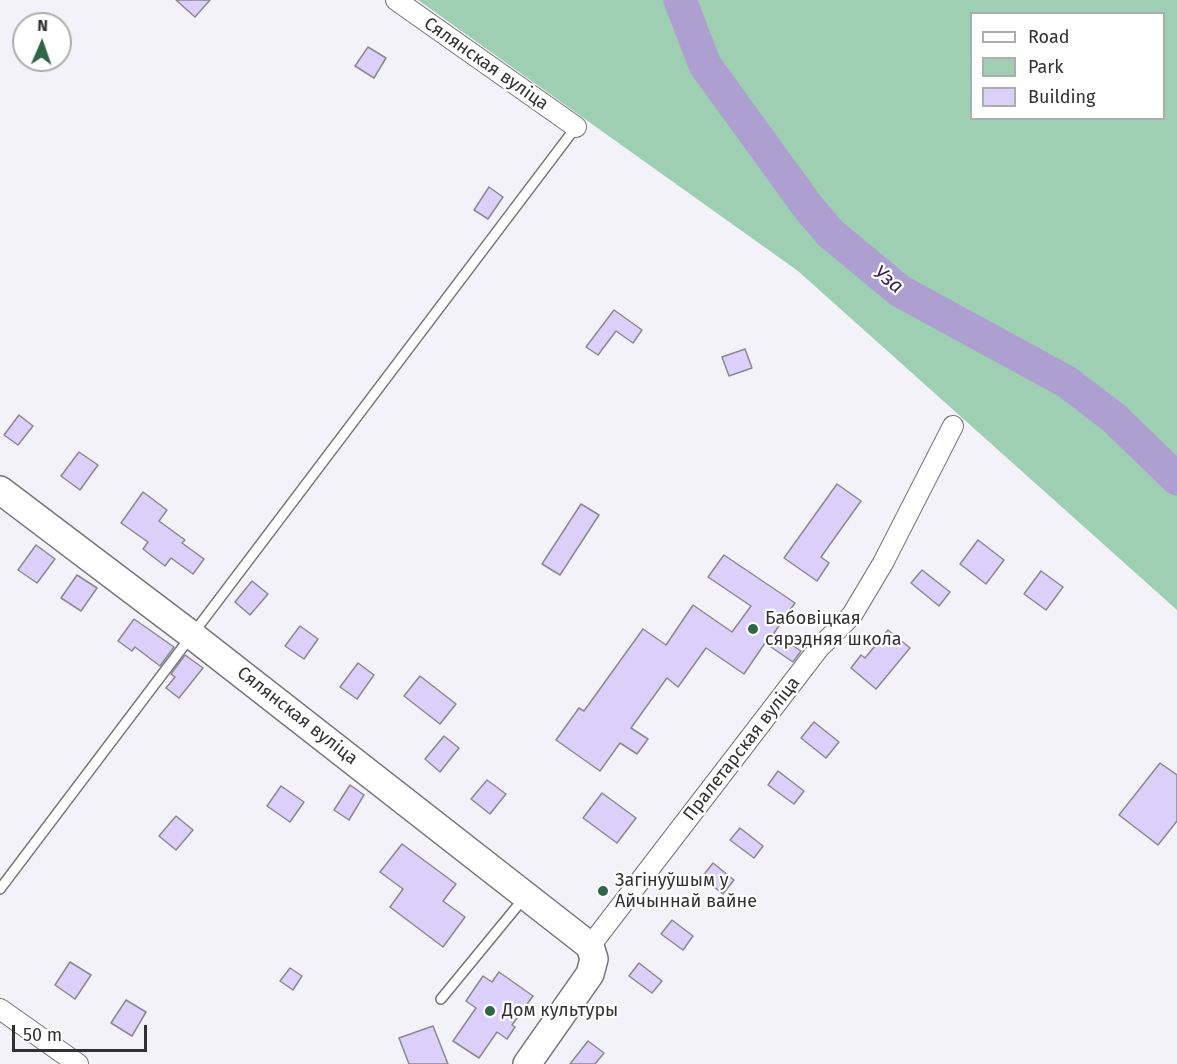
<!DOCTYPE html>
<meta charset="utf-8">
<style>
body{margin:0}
#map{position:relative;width:1177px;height:1064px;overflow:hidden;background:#f3f2f8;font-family:"Fira Sans",sans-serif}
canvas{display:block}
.legend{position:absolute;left:970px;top:12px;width:195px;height:108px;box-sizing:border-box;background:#fff;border:2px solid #adadad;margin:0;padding:8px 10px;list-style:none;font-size:18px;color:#313133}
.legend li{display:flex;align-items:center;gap:12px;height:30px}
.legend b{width:30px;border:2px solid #adadad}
.north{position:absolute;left:12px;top:12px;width:60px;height:60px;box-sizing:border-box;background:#fff;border:2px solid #adadad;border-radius:50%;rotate:2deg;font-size:16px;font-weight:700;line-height:24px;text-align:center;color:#313133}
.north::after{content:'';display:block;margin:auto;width:21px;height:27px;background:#30654a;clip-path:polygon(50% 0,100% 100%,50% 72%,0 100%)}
.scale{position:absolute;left:12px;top:1025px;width:135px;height:27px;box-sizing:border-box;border:3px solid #313133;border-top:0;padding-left:8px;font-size:18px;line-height:21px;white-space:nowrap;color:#313133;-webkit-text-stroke:4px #fff;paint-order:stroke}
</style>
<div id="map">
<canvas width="1177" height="1064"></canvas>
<ul class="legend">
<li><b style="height:8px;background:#fff"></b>Road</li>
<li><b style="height:16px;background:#9ecfb2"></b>Park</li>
<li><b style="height:16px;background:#dbd0f9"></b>Building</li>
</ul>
<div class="north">N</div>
<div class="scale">50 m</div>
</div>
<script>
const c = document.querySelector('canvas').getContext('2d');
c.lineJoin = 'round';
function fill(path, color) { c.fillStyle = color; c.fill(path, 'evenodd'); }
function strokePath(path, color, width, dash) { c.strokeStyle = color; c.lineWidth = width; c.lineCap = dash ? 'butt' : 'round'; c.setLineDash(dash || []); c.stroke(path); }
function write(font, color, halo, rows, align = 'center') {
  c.font = font + ' "Fira Sans",sans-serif'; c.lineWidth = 4.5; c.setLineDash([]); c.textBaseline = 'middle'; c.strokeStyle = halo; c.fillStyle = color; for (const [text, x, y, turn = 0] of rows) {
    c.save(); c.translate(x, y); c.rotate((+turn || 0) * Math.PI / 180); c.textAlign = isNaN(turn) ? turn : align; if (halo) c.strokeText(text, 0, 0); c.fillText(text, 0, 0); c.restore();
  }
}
const green = new Path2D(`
 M418 0H669L684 44 709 94 823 244 840 226 726 79 709 46 692 0H1177V610L798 271ZM972 14H1164V118H972Z`);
const river = new Path2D(`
 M680 0 705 65 808 207 830 233 900 291 1067 382 1114 418 1177 479`);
const building = new Path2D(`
 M176 0H210L195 17Z
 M368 47 386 58 374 78 355 66Z
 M489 187 503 197 488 219 474 210Z
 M614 310 642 330 633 343 616 331 598 355 586 347Z
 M745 349 752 368 729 376 722 357Z
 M19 415 33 426 18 445 4 435Z
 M79 452 98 465 80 490 61 476Z
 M837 484 861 501 821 557 829 563 817 581 784 558Z
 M143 492 167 510 159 521 185 540 182 543 204 559 193 574 171 558 165 566 143 549 148 542 121 523Z
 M581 504 599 515 560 575 542 564Z
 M978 540 1004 560 986 584 960 564Z
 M36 545 55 559 37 583 18 570Z
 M724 555 795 603 774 633 801 651 793 662 765 643 744 674 706 648 678 687 667 678 631 728 648 739 637 754 620 743 600 771 556 740 579 708 584 711 643 629 666 645 693 605 732 632 751 606 708 577Z
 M922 570 950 592 939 606 911 583Z
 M1041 571 1063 587 1046 610 1024 594Z
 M77 575 97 588 81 611 61 598Z
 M252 581 268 594 250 615 235 602Z
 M134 619 174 647 160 666 135 647 132 651 118 641Z
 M300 626 318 639 304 659 285 646Z
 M888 630 910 648 876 689 851 668 861 655 865 658Z
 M185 655 203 668 179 698 166 688 175 677 171 674Z
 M358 663 374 675 357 699 340 687Z
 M420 676 456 704 440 724 404 696Z
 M814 722 839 742 826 758 801 738Z
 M444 736 459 748 440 772 425 759Z
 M1160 763 1177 775V821L1158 845 1119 815Z
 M778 771 804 791 794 804 768 785Z
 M487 780 506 794 490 814 471 799Z
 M350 785 364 795 349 820 334 810Z
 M281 786 304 802 290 822 267 806Z
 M602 793 636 818 617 843 583 818Z
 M176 816 193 830 176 850 159 836Z
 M740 828 763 846 754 858 730 840Z
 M402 844 456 884 443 901 465 917 443 947 390 907 403 889 380 872Z
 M713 863 734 880 723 894 702 877Z
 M672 920 693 936 683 950 661 934Z
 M70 962 91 975 75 999 55 985Z
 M639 963 662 981 652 993 629 976Z
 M290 968 302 976 293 990 280 981Z
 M499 972 533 996 512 1025 515 1027 507 1039 497 1032 479 1058 453 1041 476 1008 466 1001 483 976 492 982Z
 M126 1000 146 1012 132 1036 111 1023Z
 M433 1026 448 1064H409L399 1038Z
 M588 1041 604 1053 595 1064H570Z`);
const lane = new Path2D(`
 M0 889 576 127
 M441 999 524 898`);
const street = new Path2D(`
 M396 0 576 127
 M590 946 819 648 852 615 883 563 953 426
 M0 1009 78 1064`);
const secondary = new Path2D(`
 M0 490 193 636 590 946 594 959 590 974 527 1064`);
const markers = [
 [753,629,6,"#30654a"],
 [603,891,6,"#30654a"],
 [490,1011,6,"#30654a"]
];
const streetNames = [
 ["Сялянская вуліца",486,64,35],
 ["Сялянская вуліца",297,716,38],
 ["Пралетарская вуліца",742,749,-52]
];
const poiNames = [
 ["Бабовіцкая",765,619],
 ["сярэдняя школа",765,640],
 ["Загінуўшым у",615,881],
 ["Айчыннай вайне",615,902],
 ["Дом культуры",502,1011]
];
const waterNames = [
 ["Уза",888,280,38]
];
fill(green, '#9ecfb2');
strokePath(river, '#ada0d0', 33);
fill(building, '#dbd0f9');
strokePath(building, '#8b898f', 1.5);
strokePath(lane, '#75747a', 12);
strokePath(street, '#75747a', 22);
strokePath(secondary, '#75747a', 30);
strokePath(lane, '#fff', 9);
strokePath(street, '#fff', 20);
strokePath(secondary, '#fff', 27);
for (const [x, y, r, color] of markers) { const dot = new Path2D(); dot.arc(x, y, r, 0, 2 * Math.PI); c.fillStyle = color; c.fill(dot); strokePath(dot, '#fff', 2); }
write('18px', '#313133', '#fff', streetNames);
write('18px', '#313133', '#fff', poiNames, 'left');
write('italic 20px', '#36205a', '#fff', waterNames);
</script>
